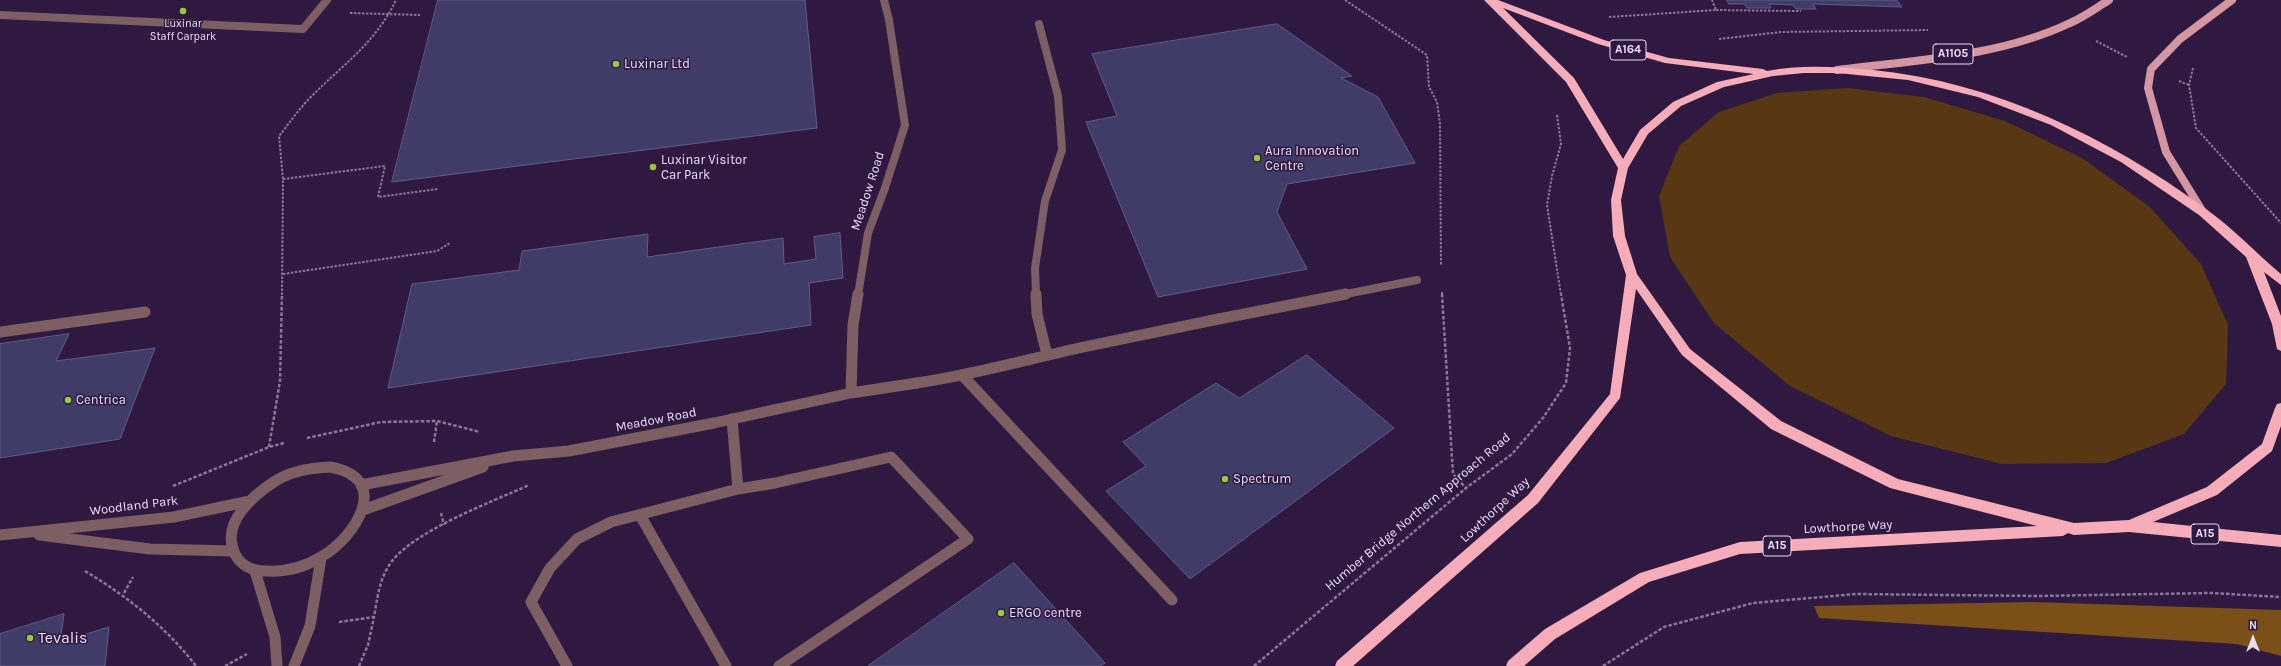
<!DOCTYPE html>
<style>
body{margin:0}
#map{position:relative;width:2281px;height:666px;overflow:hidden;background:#2f1940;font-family:Karla,sans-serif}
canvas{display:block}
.north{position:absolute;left:2233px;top:618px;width:40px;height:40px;-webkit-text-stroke:3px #2f1940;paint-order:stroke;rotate:0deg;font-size:11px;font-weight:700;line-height:16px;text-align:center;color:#e9ddf7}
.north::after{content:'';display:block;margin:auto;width:14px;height:18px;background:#e9ddf7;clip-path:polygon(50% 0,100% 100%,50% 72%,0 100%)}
</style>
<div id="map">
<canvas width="2281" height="666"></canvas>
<div class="north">N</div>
</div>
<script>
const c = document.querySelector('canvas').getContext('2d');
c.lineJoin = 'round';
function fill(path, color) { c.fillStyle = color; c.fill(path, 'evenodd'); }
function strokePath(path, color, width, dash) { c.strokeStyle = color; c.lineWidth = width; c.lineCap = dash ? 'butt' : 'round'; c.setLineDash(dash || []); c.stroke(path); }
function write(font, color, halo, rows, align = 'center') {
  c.font = font + ' Karla,sans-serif'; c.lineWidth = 3; c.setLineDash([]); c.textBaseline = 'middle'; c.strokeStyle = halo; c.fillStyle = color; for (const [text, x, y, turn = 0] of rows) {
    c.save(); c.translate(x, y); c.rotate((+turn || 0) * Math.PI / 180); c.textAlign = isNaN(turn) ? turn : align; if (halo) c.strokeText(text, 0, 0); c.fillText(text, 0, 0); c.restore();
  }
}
const green = new Path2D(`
 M1847 88 1924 97 2005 121 2082 158 2150 207 2201 264 2228 325 2226 384 2184 434 2106 463 2002 464 1891 436 1790 386 1714 323 1670 257 1659 196 1679 146 1719 112 1777 93Z`);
const forest = new Path2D(`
 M2032 602 2281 610V656L2237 644 1819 618 1814 606Z`);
const building = new Path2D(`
 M438 0H805L817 128 392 182Z
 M1727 0H1897L1902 7 1813 4 1816 9H1796L1793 5 1769 4 1771 8H1747L1745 4H1729Z
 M1277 24 1352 76 1341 78 1378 97 1415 163 1287 184 1277 212 1307 269 1158 297 1086 122 1117 116 1092 54Z
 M840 233 843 278 809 283 811 325 388 388 412 284 519 270 522 251 648 234 647 257 783 238 784 264 816 259 814 237Z
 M69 334 56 361 155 348 120 439 0 458V344Z
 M1307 355 1394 428 1190 579 1106 491 1146 466 1123 442 1216 383 1239 398Z
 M1014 563 1105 663 1100 666H868Z
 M64 614 60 642 109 627 105 666H0V634Z`);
const pathFar1 = new Path2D(`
 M1345 0 1427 55 1429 87 1437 102 1440 123 1441 266
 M1716 10 1801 11
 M350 13 420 15
 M1609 17 1716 10 1712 0
 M1719 39 1781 32 1928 30
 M2096 41 2127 57
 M2193 68 2189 85 2196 128 2281 223
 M2179 81 2189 85
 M1557 115 1561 144 1552 176 1547 205 1561 295
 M283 179 385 166 378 197 438 189
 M283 274 437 251 450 243
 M1442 292V295
 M282 295 283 179 279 136C288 125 296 113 306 102 339 67 374 46 396 0`);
const path = new Path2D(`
 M1442 294 1453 474 1466 488
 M307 438 381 422 437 421 480 432
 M434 442 437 421
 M269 447 280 381 282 294
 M173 486 269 447 284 443
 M441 513 444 525
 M85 571C128 597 165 626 196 666
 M124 593 133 577
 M339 622 374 617C377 600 379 582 388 567 407 533 492 502 529 485
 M225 666 247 654
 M359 666 368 645 374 617
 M1254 666 1466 488 1512 454 1543 418 1566 383 1570 348 1561 294
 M1603 666 1664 627 1753 603 1856 594 2038 596 2211 593 2281 597`);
const laneFar1 = new Path2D(`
 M884 0 889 20 905 125 885 188
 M0 15 303 29 327 0
 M1036 295 1035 268 1045 201 1062 150 1058 96 1039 24
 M1341 295 1417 280`);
const lane = new Path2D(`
 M1036 294 1037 314 1047 355
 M0 332 145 312
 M963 376 1172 600
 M917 383C972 375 1025 360 1079 348 1168 329 1257 311 1346 294
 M738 489 775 483 891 457 968 539 779 666
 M640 515 726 666
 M567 666 531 602 550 568 577 539 611 522 738 489 732 419`);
const streetFar1 = new Path2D(`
 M858 295 868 233 885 188`);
const street = new Path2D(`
 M851 393 853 325 858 294
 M330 467C393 478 356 537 321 557 305 567 285 572 266 571 253 571 241 566 235 554 220 523 253 495 277 480 294 470 312 468 330 467Z
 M361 485 513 456 569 451 714 423 851 393 917 383
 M363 510 483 467
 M0 535 174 517 250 501
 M39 535 150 549 232 551
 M255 571 275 637 277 666
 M294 666 310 626 321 558`);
const primary = new Path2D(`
 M1837 70C1914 60 1999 57 2070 23 2084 17 2096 8 2109 0
 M2203 212 2166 152 2148 88 2151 69 2180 39 2232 0`);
const highway = new Path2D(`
 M1484 0H1498L1604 40 1669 58 1763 69 1767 71C1802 64 1838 67 1873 70 1994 82 2108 137 2206 209 2233 228 2256 253 2281 274V285L2264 272 2281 316V351L2277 349 2272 324 2246 257 2199 215 2121 162 2051 125 1978 97 1908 80 1837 73H1804L1773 76 1724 87 1681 106 1648 134 1628 168 1621 200 1625 236 1637 274 1690 349 1781 421 1898 479 2074 523 2129 520 2207 487 2262 444 2275 408 2277 404 2281 403V426L2272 451 2217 495 2153 522 2281 535V547L2129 532 2074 535 2068 533 2063 536 1740 554 1649 582 1555 639 1524 666H1506L1508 661 1545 629 1640 573 1740 542 2037 526 1890 488 1771 429 1682 355 1636 289 1620 398 1538 503 1353 666H1335L1337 661 1528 495 1610 394 1626 275 1613 236 1611 200 1618 168 1566 82ZM1503 8 1598 44 1665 63 1754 74 1717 82 1673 102 1640 130 1623 159 1574 78Z`);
const markers = [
 [183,11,4,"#97cc39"],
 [616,64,4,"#97cc39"],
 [1257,158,4,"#97cc39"],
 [653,167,4,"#97cc39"],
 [68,400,4,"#97cc39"],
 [1225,479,4,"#97cc39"],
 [1001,613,4,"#97cc39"],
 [30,638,4,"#97cc39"]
];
const farPoinames = [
 ["Luxinar",183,24],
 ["Staff Carpark",183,37]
];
const shields = [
 [1628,50,36],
 [1953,54,40],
 [2205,534,28],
 [1777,546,28]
];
const shieldNames = [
 ["A164",1628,50],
 ["A1105",1953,54],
 ["A15",2205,534],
 ["A15",1777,546]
];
const poiNames = [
 ["Luxinar Ltd",624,64],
 ["Aura Innovation",1265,151],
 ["Centre",1265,166],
 ["Luxinar Visitor",661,160],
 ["Car Park",661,175],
 ["Centrica",76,400],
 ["Spectrum",1233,479],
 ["ERGO centre",1009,613]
];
const streetNames = [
 ["Meadow Road",868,191,-72],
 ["Meadow Road",656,420,-11],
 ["Woodland Park",134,506,-7],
 ["Lowthorpe Way",1495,510,-43],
 ["Humber Bridge Northern Approach Road",1418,512,-40],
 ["Lowthorpe Way",1848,527,-3]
];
const nearPoinames = [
 ["Tevalis",38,638]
];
fill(green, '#573813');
fill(forest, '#7b4f18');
fill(building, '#403b67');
strokePath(building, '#605c8b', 1);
strokePath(pathFar1, '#8a7899', 2, [2.5, 1.5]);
strokePath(path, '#8a7899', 2.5, [3.5, 2]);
strokePath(laneFar1, '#7c5e63', 8);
strokePath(lane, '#7c5e63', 11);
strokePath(streetFar1, '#7c5e63', 8);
strokePath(street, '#7c5e63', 11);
strokePath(primary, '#d496a1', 8);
fill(highway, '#f7acb9');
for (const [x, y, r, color] of markers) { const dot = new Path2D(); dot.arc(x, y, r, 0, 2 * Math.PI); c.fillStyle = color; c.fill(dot); strokePath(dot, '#2f1940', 1.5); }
write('11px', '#e9ddf7', '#2f1940', farPoinames);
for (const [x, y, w] of shields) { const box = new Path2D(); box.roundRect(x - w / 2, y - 10, w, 20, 3); c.fillStyle = '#2f1940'; c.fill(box); strokePath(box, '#e9ddf7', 1); }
write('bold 12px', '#e9ddf7', null, shieldNames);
write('13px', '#e9ddf7', '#2f1940', poiNames, 'left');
write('13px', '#e9ddf7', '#2f1940', streetNames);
write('16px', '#e9ddf7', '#2f1940', nearPoinames, 'left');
</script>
